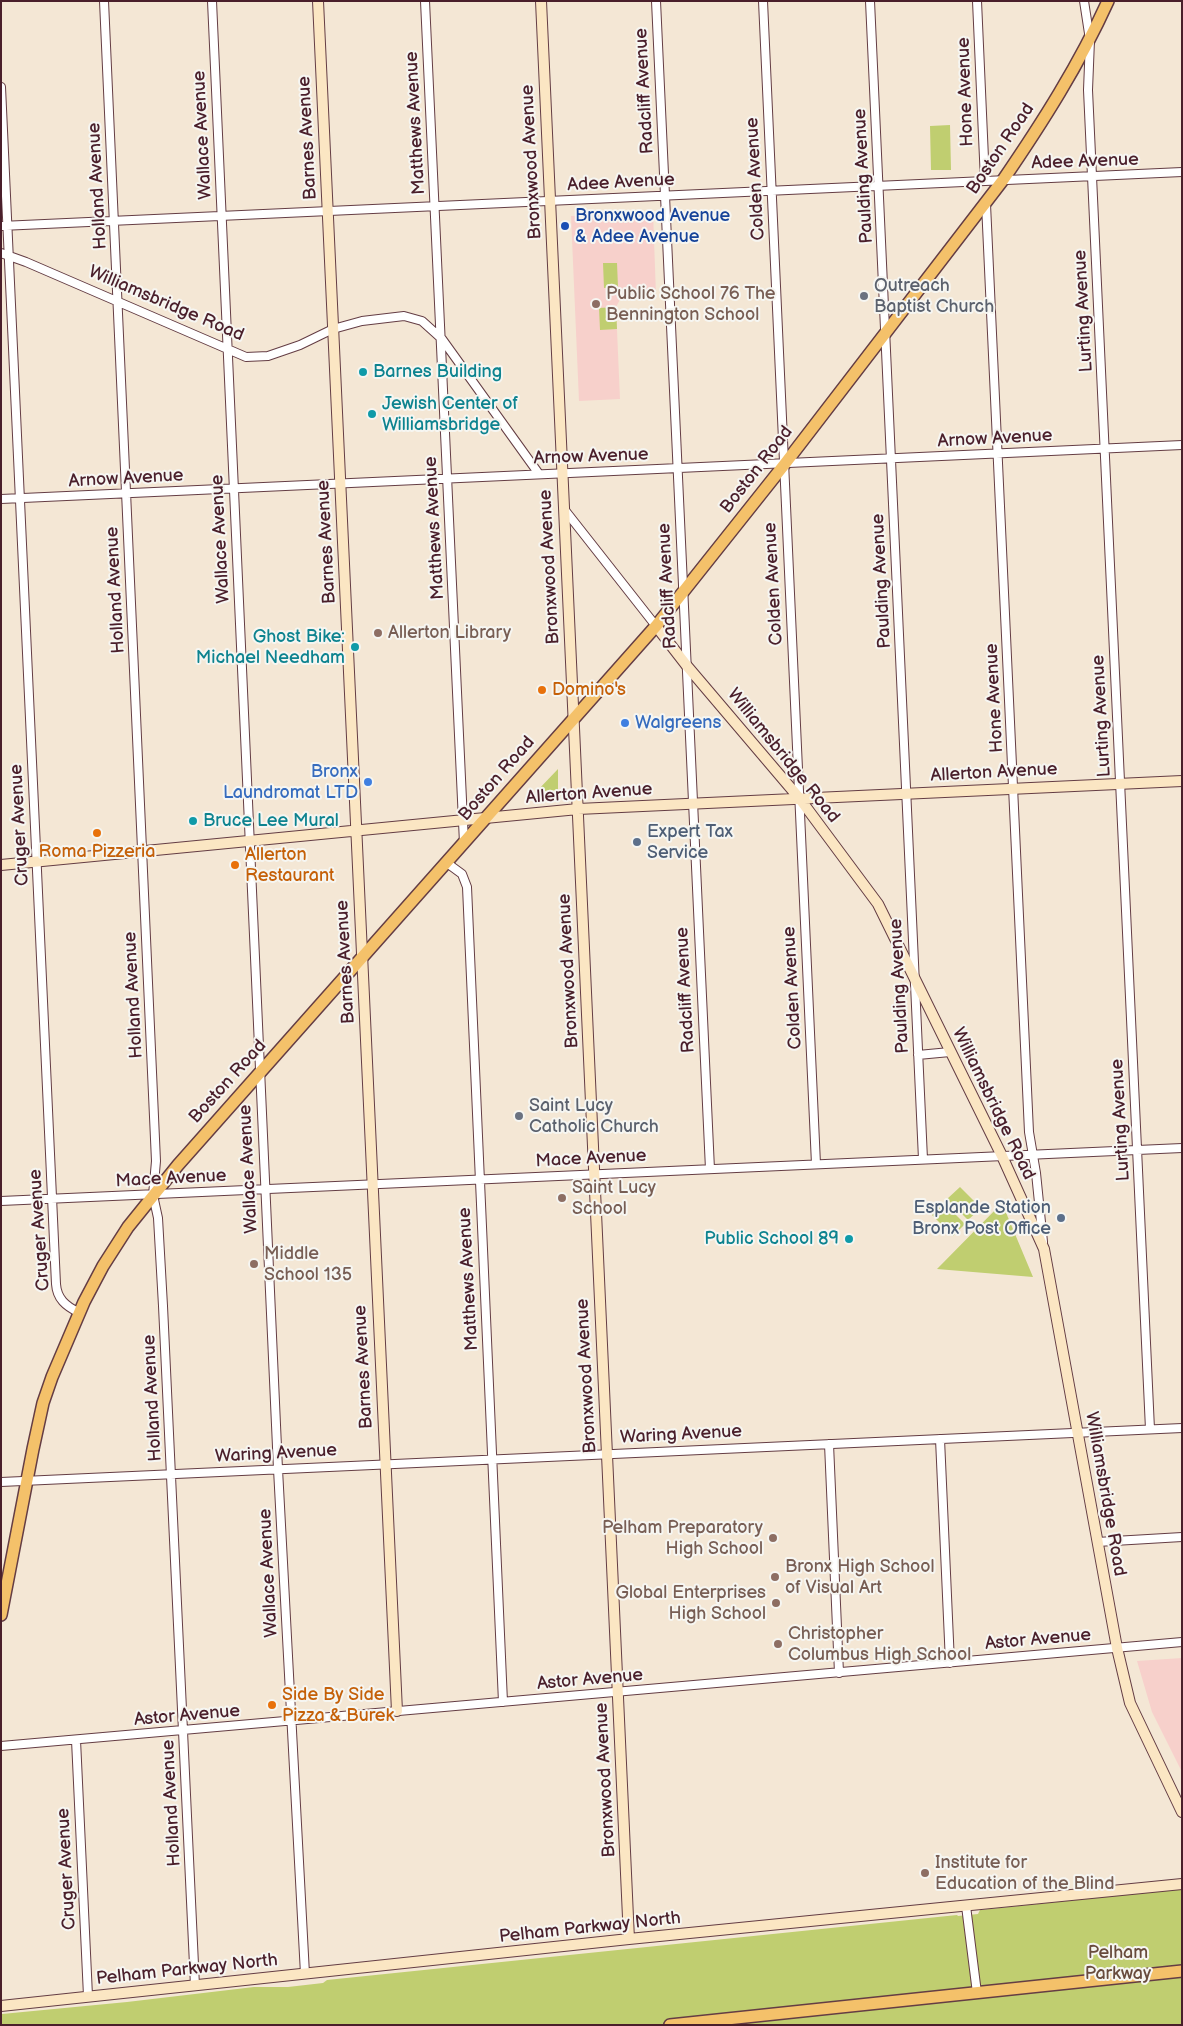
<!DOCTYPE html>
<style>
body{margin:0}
#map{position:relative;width:1183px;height:2026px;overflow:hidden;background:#f4e7d5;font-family:"Balsamiq Sans",sans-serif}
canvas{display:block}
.frame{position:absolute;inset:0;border:2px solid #4a1f2b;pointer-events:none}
</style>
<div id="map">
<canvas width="1183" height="2026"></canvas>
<div class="frame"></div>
</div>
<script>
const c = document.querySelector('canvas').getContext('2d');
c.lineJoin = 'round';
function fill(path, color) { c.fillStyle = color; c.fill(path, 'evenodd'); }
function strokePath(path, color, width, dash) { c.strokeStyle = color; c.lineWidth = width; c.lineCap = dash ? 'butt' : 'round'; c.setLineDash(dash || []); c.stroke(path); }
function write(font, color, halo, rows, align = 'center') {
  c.font = font + ' "Balsamiq Sans",sans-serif'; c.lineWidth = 4; c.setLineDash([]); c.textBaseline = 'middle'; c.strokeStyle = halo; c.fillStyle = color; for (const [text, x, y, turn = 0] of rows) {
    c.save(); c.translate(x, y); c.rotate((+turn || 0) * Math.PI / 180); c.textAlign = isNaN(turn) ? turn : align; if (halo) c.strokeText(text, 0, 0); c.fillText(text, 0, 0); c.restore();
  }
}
const built = new Path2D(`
 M653 212 656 295 622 296 616 307 620 399 579 401 571 216Z
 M1182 1658V1772L1152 1712 1137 1661Z`);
const green = new Path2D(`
 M950 125 951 170H931L930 126Z
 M603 263H617L618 287 604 288Z
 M616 307 617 329 600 330 599 308Z
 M558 769V790L536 792Z
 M960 1187 981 1208 968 1220 947 1199Z
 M944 1203 965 1224 953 1236 932 1215Z
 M1002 1203 1033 1277 937 1269Z
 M1182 1889V2025H1L2 2014 127 2002 254 1987H288L323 1983 327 1980 957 1915 958 1916 978 1914 980 1910Z`);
const street = new Path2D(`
 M104 1 156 1161 153 1195 158 1218 163 1306 195 1986
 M212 1 278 1469 305 1974
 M425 1 464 843
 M656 1 710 1169
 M763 1 816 1164
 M870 1 923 1159
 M977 1 985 181
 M1084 1 1090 40 1088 90 1150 1429
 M1 87 56 1284C57 1299 66 1306 78 1312
 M986 204 1029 1132 1036 1173 1043 1242
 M1 226 1182 172
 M1 253 26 262 246 357 268 356 300 345 333 329 362 321 404 316 422 321 442 339 539 474
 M1 499 1182 445
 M564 509 656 626
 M447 863 462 874 467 887 503 1702
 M918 1055 950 1052
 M1 1201 1182 1148
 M940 1439 950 1663
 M829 1444 839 1673
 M1 1482 1182 1428
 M1097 1542 1182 1537
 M76 1740 88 1996
 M1 1746 1182 1642
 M966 1906 977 1993`);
const secondary = new Path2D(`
 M318 1 397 1711
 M541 1 629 1939
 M656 626 687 666 800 799 878 904 1002 1156 1044 1249 1117 1648 1130 1703 1182 1812
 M1 865 578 809 1182 781
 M1 2006 629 1939 1182 1884`);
const primary = new Path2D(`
 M1 1615 33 1449 43 1403 52 1377 84 1302 103 1266 128 1227 178 1165 656 626 784 465 1003 180C1042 123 1079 65 1108 1
 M670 2025 1182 1971`);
const markers = [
 [565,226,5,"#1a4fb4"],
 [864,296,5,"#6b7280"],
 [596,304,5,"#8d6e63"],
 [363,372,5,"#0f9aa8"],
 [372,414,5,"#0f9aa8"],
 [378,633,5,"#8d6e63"],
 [355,647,5,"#0f9aa8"],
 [542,690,5,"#e8710a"],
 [625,723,5,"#3f7fe0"],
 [368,782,5,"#3f7fe0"],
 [193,821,5,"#0f9aa8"],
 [97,833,5,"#e8710a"],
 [637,842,5,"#5c6f8a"],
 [235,865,5,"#e8710a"],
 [519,1116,5,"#6b7280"],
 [562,1198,5,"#8d6e63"],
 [1061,1218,5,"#5c6f8a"],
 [849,1239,5,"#0f9aa8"],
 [254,1264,5,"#8d6e63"],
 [773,1538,5,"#8d6e63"],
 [775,1577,5,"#8d6e63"],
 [776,1603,5,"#8d6e63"],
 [778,1644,5,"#8d6e63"],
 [272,1705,5,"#e8710a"],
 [925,1873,5,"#8d6e63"]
];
const streetNames = [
 ["Radcliff Avenue",645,91,-93],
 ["Hone Avenue",966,92,-92],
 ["Matthews Avenue",416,123,-93],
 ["Wallace Avenue",203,135,-93],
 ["Barnes Avenue",308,138,-93],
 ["Boston Road",1001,149,-56],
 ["Bronxwood Avenue",532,162,-93],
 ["Adee Avenue",1085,162,-2],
 ["Paulding Avenue",864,176,-93],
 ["Colden Avenue",756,179,-93],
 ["Adee Avenue",621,183,-3],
 ["Holland Avenue",98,186,-93],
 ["Williamsbridge Road",166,304,23],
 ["Lurting Avenue",1084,311,-93],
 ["Arnow Avenue",995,439,-3],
 ["Arnow Avenue",591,457,-2],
 ["Boston Road",757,470,-52],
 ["Arnow Avenue",126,479,-3],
 ["Matthews Avenue",435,528,-93],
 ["Wallace Avenue",221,539,-93],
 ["Barnes Avenue",327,542,-93],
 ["Bronxwood Avenue",550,567,-93],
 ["Paulding Avenue",882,581,-93],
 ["Colden Avenue",774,584,-93],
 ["Radcliff Avenue",668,586,-93],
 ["Holland Avenue",116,590,-93],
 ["Hone Avenue",995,698,-93],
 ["Lurting Avenue",1102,716,-93],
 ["Williamsbridge Road",783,756,51],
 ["Allerton Avenue",994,773,-3],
 ["Boston Road",497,779,-49],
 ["Allerton Avenue",589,794,-4],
 ["Cruger Avenue",20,825,-93],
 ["Barnes Avenue",346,962,-93],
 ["Bronxwood Avenue",569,971,-93],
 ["Paulding Avenue",900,986,-93],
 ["Colden Avenue",793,988,-93],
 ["Radcliff Avenue",686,990,-93],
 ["Holland Avenue",134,995,-93],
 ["Boston Road",228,1082,-48],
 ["Williamsbridge Road",993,1104,64],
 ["Lurting Avenue",1121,1120,-93],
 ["Mace Avenue",591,1159,-3],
 ["Wallace Avenue",249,1169,-93],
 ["Mace Avenue",171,1179,-3],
 ["Cruger Avenue",40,1230,-94],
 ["Matthews Avenue",469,1279,-93],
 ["Barnes Avenue",364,1367,-93],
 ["Bronxwood Avenue",587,1376,-93],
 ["Holland Avenue",153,1398,-93],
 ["Waring Avenue",681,1435,-3],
 ["Waring Avenue",276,1454,-3],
 ["Williamsbridge Road",1105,1494,80],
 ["Wallace Avenue",269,1573,-93],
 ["Astor Avenue",1038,1640,-5],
 ["Astor Avenue",590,1680,-5],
 ["Astor Avenue",187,1716,-5],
 ["Bronxwood Avenue",606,1780,-93],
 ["Holland Avenue",172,1803,-93],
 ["Cruger Avenue",67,1869,-93],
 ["Pelham Parkway North",590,1928,-6],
 ["Pelham Parkway North",187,1970,-6]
];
const transitNames = [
 ["Bronxwood Avenue",575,216],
 ["& Adee Avenue",575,237]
];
const worshipNames = [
 ["Outreach",874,286],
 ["Baptist Church",874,307],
 ["Saint Lucy",529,1106],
 ["Catholic Church",529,1127]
];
const educationNames = [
 ["Public School 76 The",606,294],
 ["Bennington School",606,315],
 ["Allerton Library",388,633],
 ["Saint Lucy",572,1188],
 ["School",572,1209],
 ["Middle",264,1254],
 ["School 135",264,1275],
 ["Pelham Preparatory",763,1528,"right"],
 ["High School",763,1549,"right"],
 ["Bronx High School",785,1567],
 ["of Visual Art",785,1588],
 ["Global Enterprises",766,1593,"right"],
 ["High School",766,1614,"right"],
 ["Christopher",788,1634],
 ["Columbus High School",788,1655],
 ["Institute for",935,1863],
 ["Education of the Blind",935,1884]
];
const cultureNames = [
 ["Barnes Building",373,372],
 ["Jewish Center of",382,404],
 ["Williamsbridge",382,425],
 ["Ghost Bike:",345,637,"right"],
 ["Michael Needham",345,658,"right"],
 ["Bruce Lee Mural",203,821],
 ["Public School 89",839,1239,"right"]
];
const foodNames = [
 ["Domino's",552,690],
 ["Roma Pizzeria",97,852,"center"],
 ["Allerton",245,855],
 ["Restaurant",245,876],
 ["Side By Side",282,1695],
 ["Pizza & Burek",282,1716]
];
const shopNames = [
 ["Walgreens",635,723],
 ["Bronx",358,772,"right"],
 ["Laundromat LTD",358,793,"right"]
];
const serviceNames = [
 ["Expert Tax",647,832],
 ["Service",647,853],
 ["Esplande Station",1051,1208,"right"],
 ["Bronx Post Office",1051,1229,"right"]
];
const parkNames = [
 ["Pelham",1118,1953],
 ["Parkway",1118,1974]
];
fill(built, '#f7d0cb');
fill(green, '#c0ce70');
strokePath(street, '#643d44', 10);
strokePath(secondary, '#643d44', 12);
strokePath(primary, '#643d44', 14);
strokePath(street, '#fff', 8);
strokePath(secondary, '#fbe6c3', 10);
strokePath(primary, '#f4c16a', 11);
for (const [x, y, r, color] of markers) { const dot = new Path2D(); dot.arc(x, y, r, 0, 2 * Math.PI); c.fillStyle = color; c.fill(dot); strokePath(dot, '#f6f6f2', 2); }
write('18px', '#4a1f2b', '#f6f6f2', streetNames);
write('18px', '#164399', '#f6f6f2', transitNames, 'left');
write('18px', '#5b616d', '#f6f6f2', worshipNames, 'left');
write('18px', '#785e54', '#f6f6f2', educationNames, 'left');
write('18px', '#0d838f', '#f6f6f2', cultureNames, 'left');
write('18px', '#c56008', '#f6f6f2', foodNames, 'left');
write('18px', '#366cbe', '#f6f6f2', shopNames, 'left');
write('18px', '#4e5e75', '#f6f6f2', serviceNames, 'left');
write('18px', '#684b3c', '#f6f6f2', parkNames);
</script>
